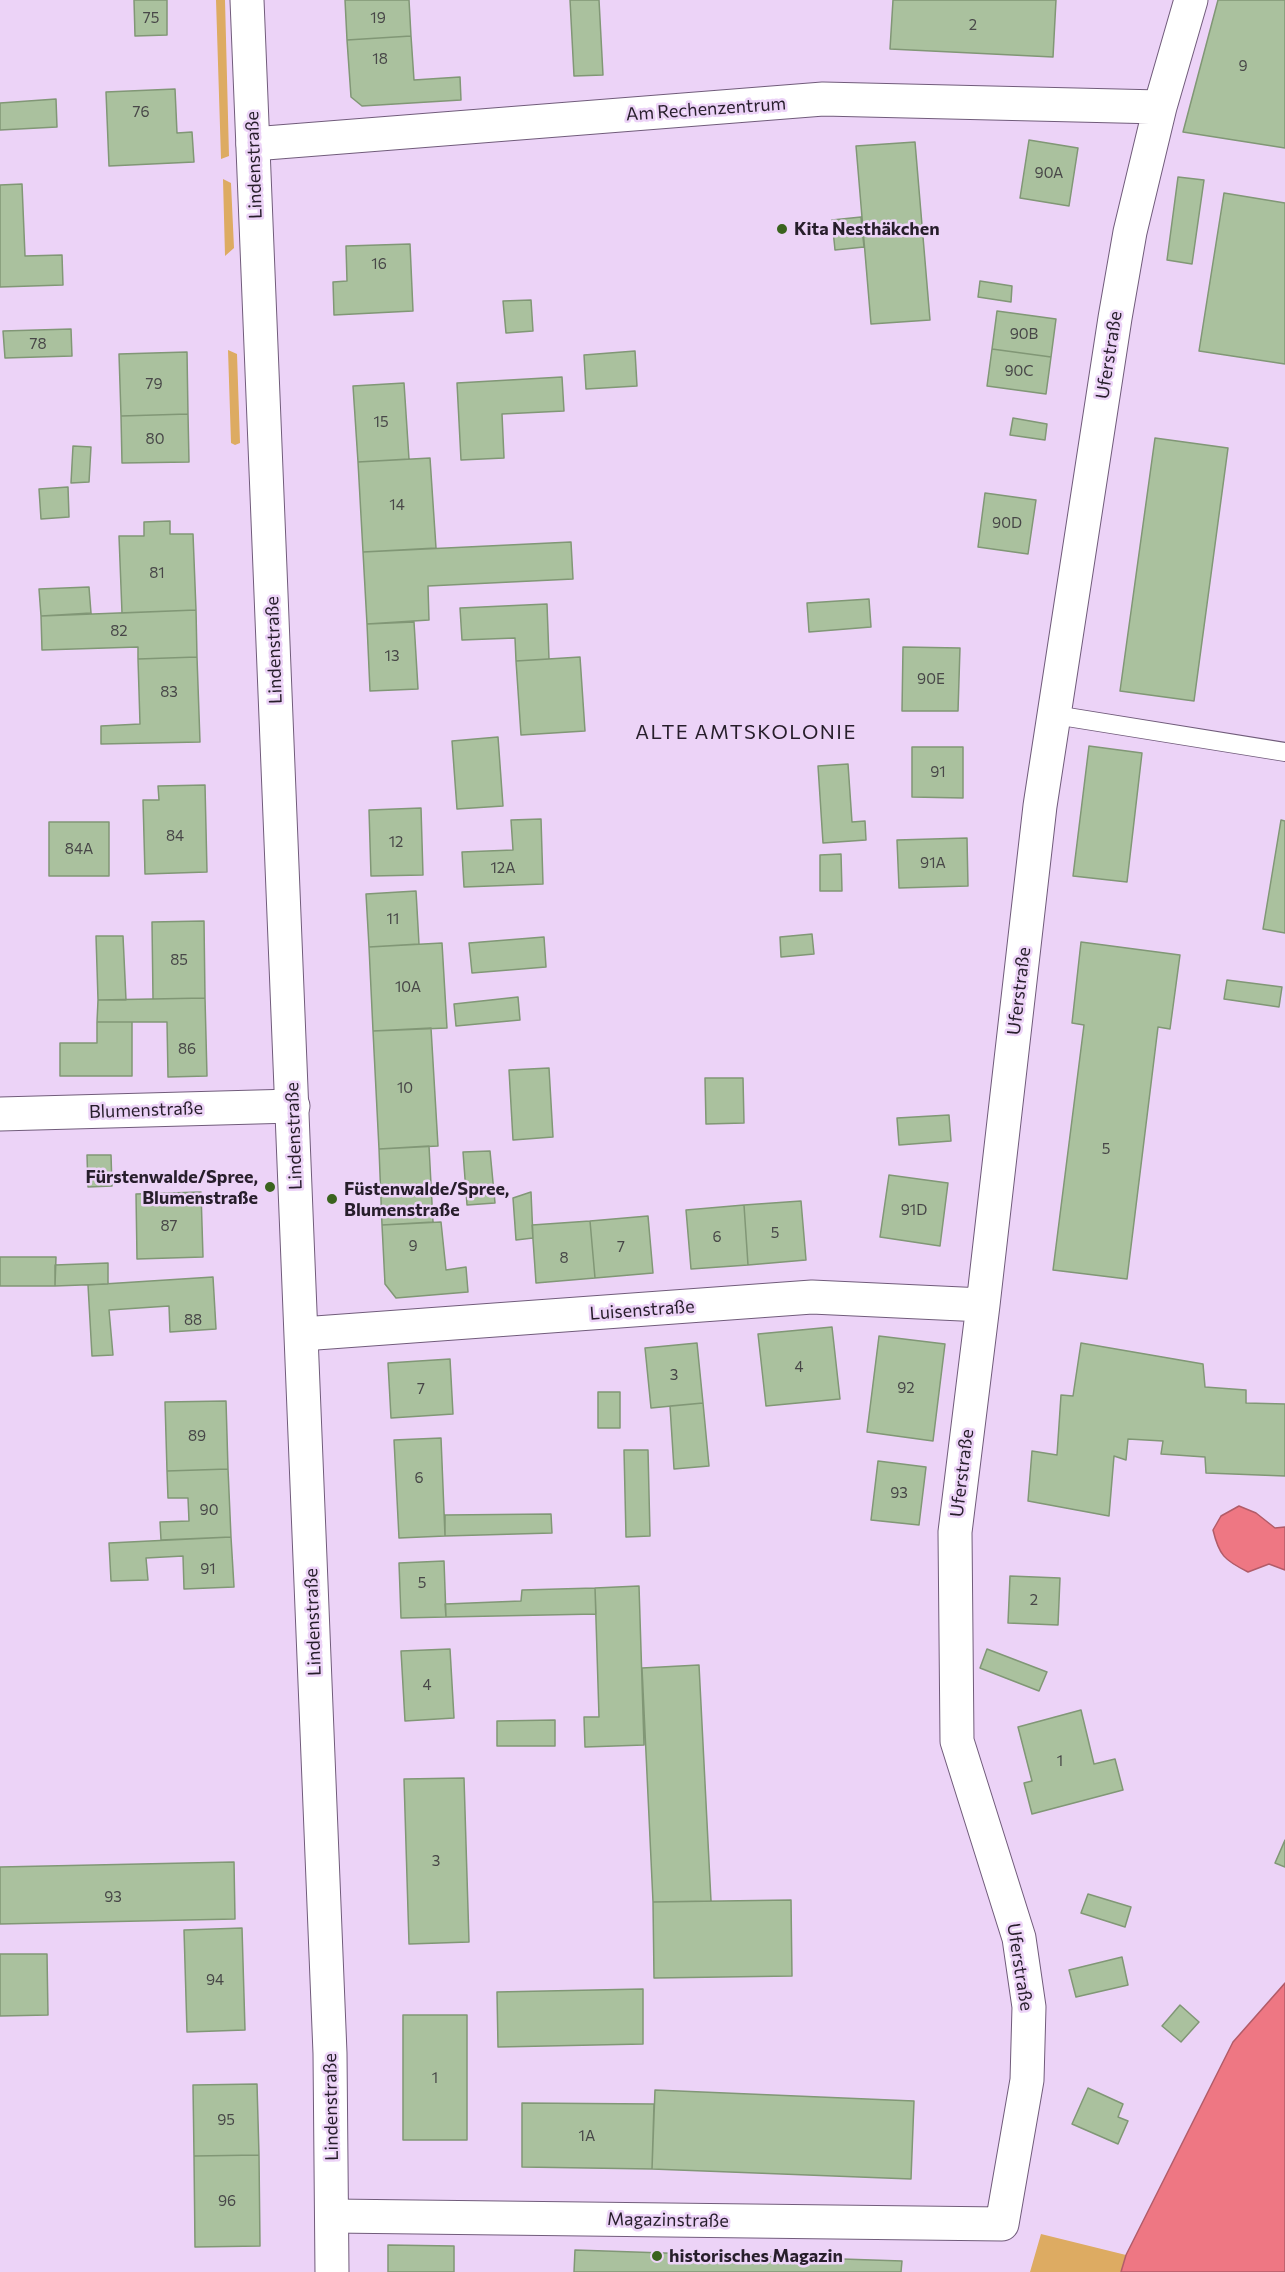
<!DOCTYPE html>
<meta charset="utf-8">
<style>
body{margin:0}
canvas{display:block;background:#ecd3f7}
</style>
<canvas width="1285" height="2272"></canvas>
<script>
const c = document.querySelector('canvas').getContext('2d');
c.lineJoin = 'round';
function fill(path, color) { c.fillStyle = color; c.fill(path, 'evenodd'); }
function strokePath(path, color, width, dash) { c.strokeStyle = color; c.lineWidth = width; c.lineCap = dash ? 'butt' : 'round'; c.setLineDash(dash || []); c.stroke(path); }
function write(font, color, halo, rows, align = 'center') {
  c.font = font + ' Commissioner,sans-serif'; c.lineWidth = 5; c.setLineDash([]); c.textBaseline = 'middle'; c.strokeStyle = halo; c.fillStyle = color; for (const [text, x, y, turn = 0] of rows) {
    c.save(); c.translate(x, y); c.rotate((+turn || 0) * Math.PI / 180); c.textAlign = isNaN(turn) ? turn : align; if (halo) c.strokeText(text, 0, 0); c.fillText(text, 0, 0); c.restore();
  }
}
const green = new Path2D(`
 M216 0H225L229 156 221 159Z
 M223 179 231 183 234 248 225 256Z
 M228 350 237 354 240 443 235 445 231 443Z
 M1041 2234 1126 2255 1121 2272H1030Z`);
const water = new Path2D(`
 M1239 1506 1256 1513 1275 1528 1285 1527V1570L1269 1564 1248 1572C1224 1560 1219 1555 1213 1530L1221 1516Z
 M1285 1983V2272H1121L1126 2255 1233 2042Z`);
const building = new Path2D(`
 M134 0H167V35L135 36Z
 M345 0H409L411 36 347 40Z
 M570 0H599L603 75 574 76Z
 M893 0H1056L1053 57 890 49Z
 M1218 0H1285V148L1183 132Z
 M411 36 414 80 460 77 461 100 362 106 351 97 347 40Z
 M175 89 177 133 192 132 194 162 109 166 106 92Z
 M56 99 57 127 0 130V103Z
 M1029 140 1078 148 1069 206 1020 198Z
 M915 142 930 320 871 324 856 146Z
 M1178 177 1204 180 1192 264 1167 260Z
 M22 184 25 256 62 255 63 285 0 287V185Z
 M1224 193 1285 203V364L1199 351Z
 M861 217 864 247 835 250 832 220Z
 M410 244 413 311 334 315 333 282 347 281 346 246Z
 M980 281 1012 286 1011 302 978 297Z
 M531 300 533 331 506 333 503 301Z
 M997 311 1056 319 1051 357 992 349Z
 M71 329 72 356 5 358 3 331Z
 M992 349 1051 357 1046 394 987 386Z
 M635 351 637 386 586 389 584 355Z
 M187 352 188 414 121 416 119 354Z
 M562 377 564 411 502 414 504 458 461 460 457 383Z
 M404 383 409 459 358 462 353 386Z
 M188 414 189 462 122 463 121 416Z
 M1013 418 1047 424 1045 440 1010 435Z
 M1155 438 1228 448 1194 701 1120 691Z
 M73 446 91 447 89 482 71 483Z
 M430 458 436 548 363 552 358 462Z
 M68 487 69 517 41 519 39 489Z
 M985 493 1036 500 1028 554 978 547Z
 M170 521V534H193L196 610 122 613 119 536H144V522Z
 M571 542 573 579 428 586 429 620 367 624 363 552Z
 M89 587 91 613 41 616 39 589Z
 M869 599 871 627 809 632 807 603Z
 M547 604 549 659 516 661 515 638 462 640 460 608Z
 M196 610 197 657 138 659V647L42 650 41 616Z
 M414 622 418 689 370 691 367 624Z
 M903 647 960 648 958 711H902Z
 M197 657 200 742 101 744V726L140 724 138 659Z
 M580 657 585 731 521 735 516 661Z
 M498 737 503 806 457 809 452 741Z
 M1089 746 1142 753 1127 882 1073 876Z
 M912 747H963V798L912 797Z
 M848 764 852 822 865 821 866 840 823 843 818 766Z
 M205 785 207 872 145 874 143 800H159L158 786Z
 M421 808 423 875 371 876 369 810Z
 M541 819 543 884 464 887 462 852 513 850 511 820Z
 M1281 820 1285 821V933L1263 929Z
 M49 822H109V876H49Z
 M967 838 968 886 899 888 897 840Z
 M841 854 842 891H820V855Z
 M416 891 419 944 369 947 366 894Z
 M204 921 205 998 153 999 152 922Z
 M812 934 814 954 781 957 780 937Z
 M96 936H123L126 1000H98Z
 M544 937 546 967 472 973 469 943Z
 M1081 942 1180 955 1170 1029 1158 1027 1127 1279 1053 1270 1084 1025 1072 1023Z
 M442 943 447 1028 373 1031 369 947Z
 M1227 980 1282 987 1279 1007 1224 999Z
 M518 997 520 1020 456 1026 454 1004Z
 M205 998 207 1076 168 1077 167 1022H97L98 1000Z
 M97 1022H132V1076H60V1043H97Z
 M431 1028 438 1146 379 1149 373 1031Z
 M549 1068 553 1137 513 1140 509 1070Z
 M705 1078H743L744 1123 706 1124Z
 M949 1115 951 1141 899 1145 897 1118Z
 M429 1146 433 1222 382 1225 379 1149Z
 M490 1151 495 1203 467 1205 463 1152Z
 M87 1155H111L112 1186 88 1187Z
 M889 1175 948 1183 940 1246 880 1237Z
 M201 1192 203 1257 137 1259 136 1194Z
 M531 1192 533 1238 516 1240 513 1198Z
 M801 1201 806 1260 748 1265 744 1205Z
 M744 1205 748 1265 691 1269 686 1210Z
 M648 1216 653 1273 595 1278 590 1221Z
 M590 1221 595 1278 536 1283 532 1225Z
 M441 1222 446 1270 466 1267 468 1292 396 1298 385 1284 382 1225Z
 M0 1257H56L55 1286H0Z
 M108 1263V1284L55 1286V1265Z
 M213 1277 216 1329 170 1332 169 1306 109 1310 113 1355 92 1356 88 1285Z
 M832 1327 840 1399 766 1406 758 1334Z
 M879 1336 945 1344 933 1441 867 1432Z
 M697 1343 703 1403 651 1408 645 1348Z
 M1081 1343 1203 1364 1205 1387 1246 1390V1403L1285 1404V1476L1206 1473 1205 1457 1161 1454 1163 1441 1128 1439 1126 1460 1114 1456 1109 1516 1028 1501 1032 1451 1057 1455 1061 1395 1073 1396Z
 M450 1359 453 1414 391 1418 388 1363Z
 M598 1392H620V1428H598Z
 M226 1401 228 1469 167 1471 165 1402Z
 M703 1403 709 1466 674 1469 670 1406Z
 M441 1438 445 1536 399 1538 394 1440Z
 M624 1450H648L650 1536 626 1537Z
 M878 1461 926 1467 919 1525 871 1520Z
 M228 1469 231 1537 161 1540 160 1522 189 1521 188 1498H168L167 1471Z
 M551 1514 552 1533 445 1536V1515Z
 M231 1537 234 1587 184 1589 183 1556 146 1558 148 1580 111 1581 109 1543Z
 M444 1561 446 1617 401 1618 399 1563Z
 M1010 1576 1060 1578 1058 1625 1008 1623Z
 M639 1586 644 1745 585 1747 584 1717H599L595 1588Z
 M595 1588 596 1614 446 1617 445 1604 521 1601 522 1590Z
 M450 1649 454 1718 405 1721 401 1651Z
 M987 1649 1047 1672 1039 1691 980 1668Z
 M699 1665 711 1901 653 1902 642 1668Z
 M1081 1710 1094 1764 1115 1759 1123 1790 1032 1814 1024 1783 1032 1781 1018 1727Z
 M555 1720V1746H497V1721Z
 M464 1778 469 1942 409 1944 404 1779Z
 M1285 1840V1867L1275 1863Z
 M234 1862 235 1919 0 1924V1867Z
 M1088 1894 1131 1907 1125 1927 1081 1913Z
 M791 1900 792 1976 654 1978 653 1902Z
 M242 1928 245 2030 187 2032 184 1930Z
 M0 1954H47L48 2015 0 2016Z
 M1122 1957 1128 1985 1076 1997 1069 1970Z
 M643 1989V2044L498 2047 497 1992Z
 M1180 2005 1199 2022 1181 2042 1162 2026Z
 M403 2015H467V2140H403Z
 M257 2084 259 2155 194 2156 193 2085Z
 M1088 2088 1123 2104 1118 2117 1128 2121 1118 2144 1072 2124Z
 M655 2090 914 2101 911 2179 652 2169Z
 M522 2103 654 2104 652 2169 522 2167Z
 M259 2155 260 2246 195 2247 194 2156Z
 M388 2245 454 2246V2272H388Z
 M575 2250 902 2261 901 2272H574Z`);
const service = new Path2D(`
 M1055 715 1285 752`);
const minor = new Path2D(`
 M253 144 823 99 1160 107
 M0 1114 293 1106
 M302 1334 812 1297 983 1305
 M333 2216 1002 2224 1027 2080 1029 2007 1019 1938 957 1741 955 1532 983 1305 1040 806 1115 318 1130 232 1160 107 1191 0`);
const tertiary = new Path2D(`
 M247 0 330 2053 332 2272`);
const markers = [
 [782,229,6,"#3a631e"],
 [270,1187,6,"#3a631e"],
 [332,1199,6,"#3a631e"],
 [657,2256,6,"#3a631e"]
];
const numberNames = [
 ["75",151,18],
 ["19",378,18],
 ["2",973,25],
 ["18",380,59],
 ["9",1243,66],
 ["76",141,112],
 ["90A",1049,173],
 ["16",379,264],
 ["90B",1024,334],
 ["78",38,344],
 ["90C",1019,371],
 ["79",154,384],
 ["15",381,422],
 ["80",155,439],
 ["14",397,505],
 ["90D",1007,523],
 ["81",157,573],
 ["82",119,631],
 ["13",392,656],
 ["90E",931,679],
 ["83",169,692],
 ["91",938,772],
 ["84",175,836],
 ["12",396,842],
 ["84A",79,849],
 ["91A",933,863],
 ["12A",503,868],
 ["11",393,919],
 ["85",179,960],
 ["10A",408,987],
 ["86",187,1049],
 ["10",405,1088],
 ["5",1106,1149],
 ["91D",914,1210],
 ["87",169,1226],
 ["5",775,1233],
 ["6",717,1237],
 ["9",413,1246],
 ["7",621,1247],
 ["8",564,1258],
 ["88",193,1320],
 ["4",799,1367],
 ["3",674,1375],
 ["92",906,1388],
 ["7",421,1389],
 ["89",197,1436],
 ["6",419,1478],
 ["93",899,1493],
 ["90",209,1510],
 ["91",208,1569],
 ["5",422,1583],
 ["2",1034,1600],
 ["4",427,1685],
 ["1",1060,1761],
 ["3",436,1861],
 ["93",113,1897],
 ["94",215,1980],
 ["1",435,2078],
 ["95",226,2120],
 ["1A",587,2136],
 ["96",227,2201]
];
const streetNames = [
 ["Am Rechenzentrum",706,109,-4],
 ["Lindenstraße",254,165,-92],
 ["Uferstraße",1109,355,-81],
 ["Lindenstraße",274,650,-92],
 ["Uferstraße",1019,991,-83],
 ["Blumenstraße",146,1110,-2],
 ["Lindenstraße",294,1136,-92],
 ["Luisenstraße",642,1310,-4],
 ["Uferstraße",962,1473,-83],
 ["Lindenstraße",313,1622,-92],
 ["Uferstraße",1020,1967,81],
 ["Lindenstraße",331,2107,-91],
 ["Magazinstraße",668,2220,1]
];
const poiNames = [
 ["Kita Nesthäkchen",794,229],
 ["Fürstenwalde/Spree,",258,1177,"right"],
 ["Blumenstraße",258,1198,"right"],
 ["Füstenwalde/Spree,",344,1189],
 ["Blumenstraße",344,1210],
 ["historisches Magazin",669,2256]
];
const neighbourhoodNames = [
 ["ALTE AMTSKOLONIE",746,732]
];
fill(green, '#ddab62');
fill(water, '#ee7783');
strokePath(water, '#b25c69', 1.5);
fill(building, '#aac19e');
strokePath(building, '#819776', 1.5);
strokePath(service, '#715c7b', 20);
strokePath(minor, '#715c7b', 35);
strokePath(tertiary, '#715c7b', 35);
strokePath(service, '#fff', 18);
strokePath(minor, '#fff', 33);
strokePath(tertiary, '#fff', 33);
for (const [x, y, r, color] of markers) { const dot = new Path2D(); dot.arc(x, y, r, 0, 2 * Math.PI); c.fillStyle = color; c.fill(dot); strokePath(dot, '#ecd3f7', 2); }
write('15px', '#484748', null, numberNames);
write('18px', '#271e2b', '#ecd3f7', streetNames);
write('bold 18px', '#271e2b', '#ecd3f7', poiNames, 'left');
c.letterSpacing = '1.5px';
write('20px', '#271e2b', '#ecd3f7', neighbourhoodNames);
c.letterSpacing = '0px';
</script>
